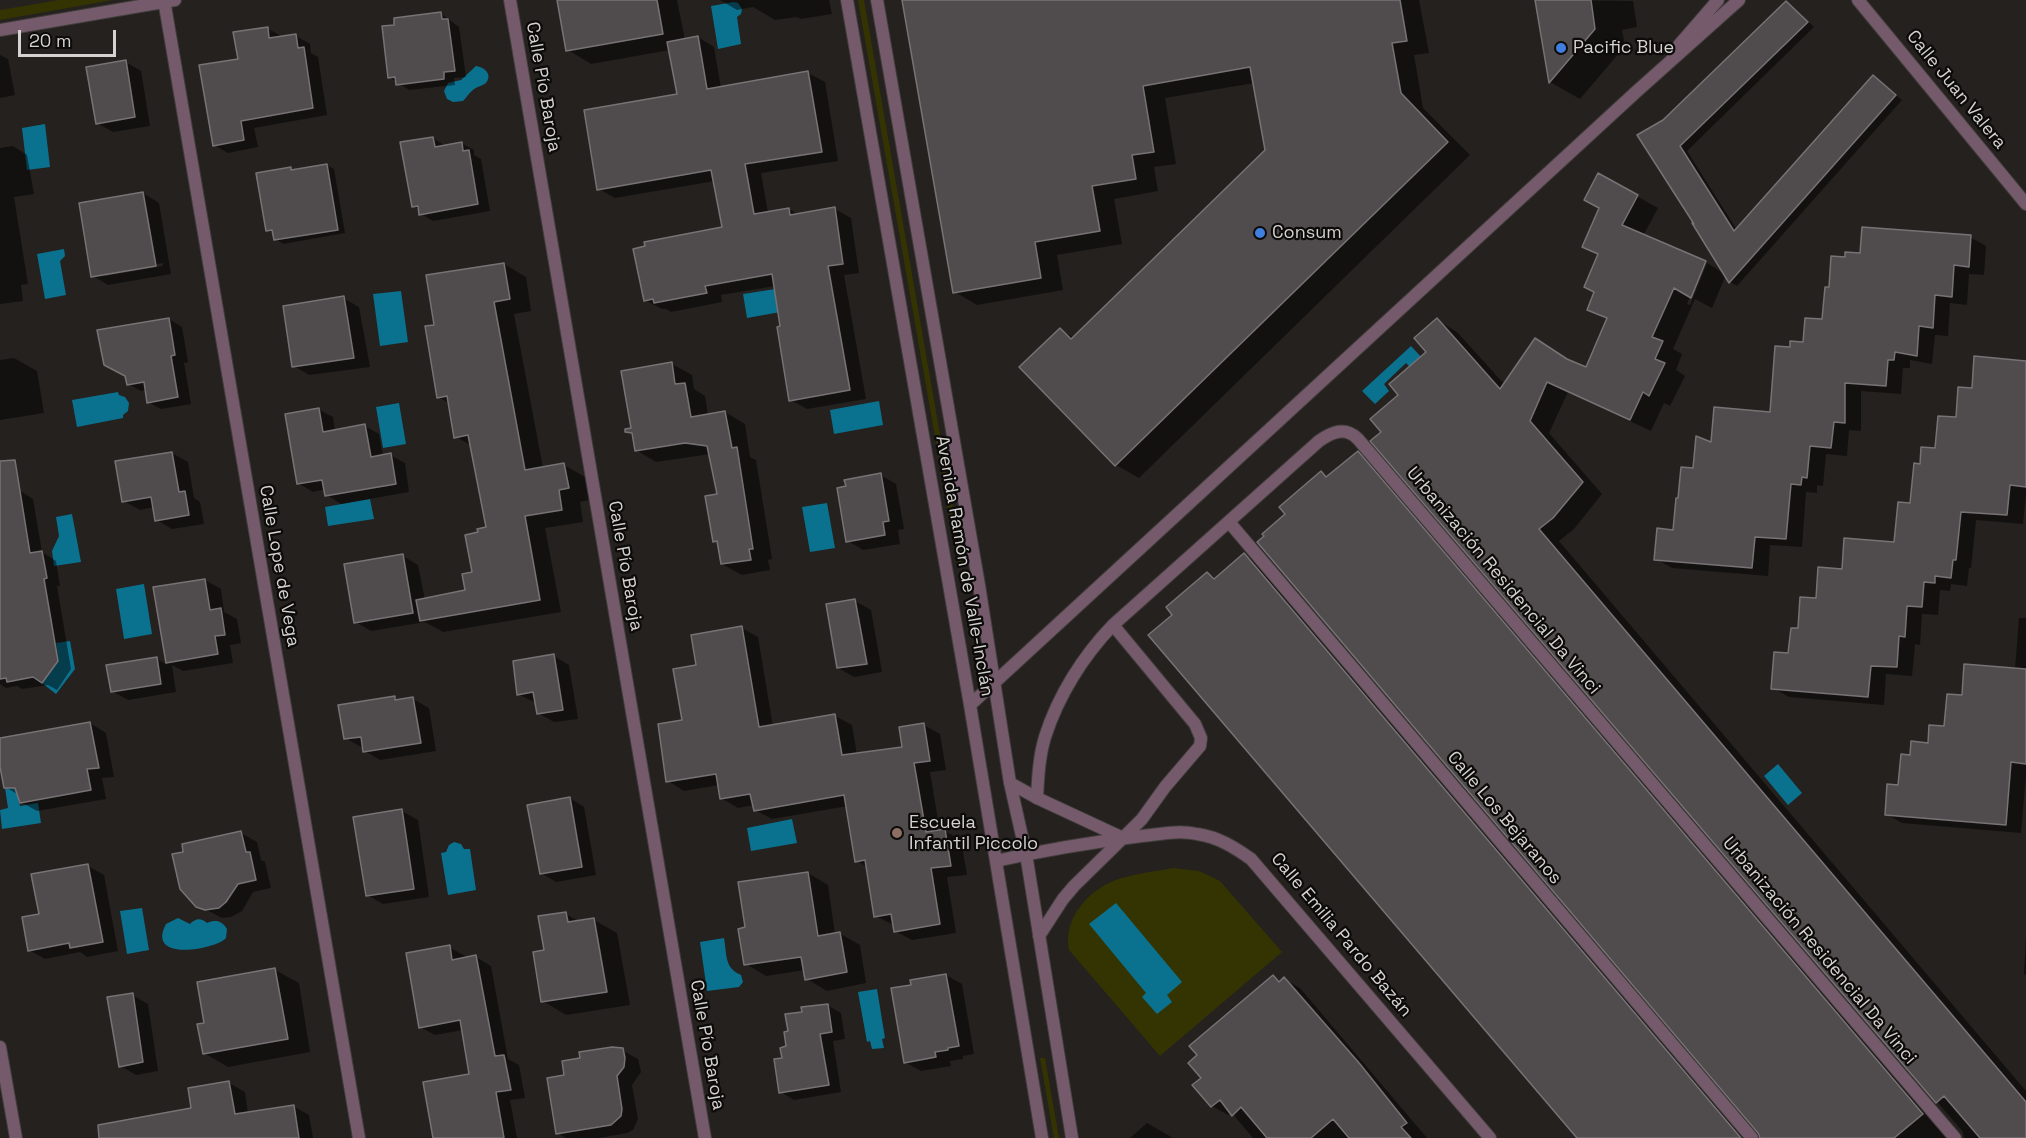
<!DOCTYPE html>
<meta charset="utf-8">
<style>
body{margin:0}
#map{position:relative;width:2026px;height:1138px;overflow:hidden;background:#24211e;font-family:"Space Grotesk",sans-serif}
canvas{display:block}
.scale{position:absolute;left:18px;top:30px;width:98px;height:27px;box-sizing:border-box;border:3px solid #d5d3d1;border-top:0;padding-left:8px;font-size:18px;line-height:21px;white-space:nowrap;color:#d5d3d1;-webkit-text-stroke:4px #0c0b09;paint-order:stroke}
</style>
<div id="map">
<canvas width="2026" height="1138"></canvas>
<div class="scale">20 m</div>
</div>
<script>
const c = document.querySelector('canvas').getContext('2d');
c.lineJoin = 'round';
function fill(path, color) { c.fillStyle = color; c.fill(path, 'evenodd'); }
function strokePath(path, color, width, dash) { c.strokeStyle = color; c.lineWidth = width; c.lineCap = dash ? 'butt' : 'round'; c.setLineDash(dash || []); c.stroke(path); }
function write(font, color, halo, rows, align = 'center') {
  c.font = font + ' "Space Grotesk",sans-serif'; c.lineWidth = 4.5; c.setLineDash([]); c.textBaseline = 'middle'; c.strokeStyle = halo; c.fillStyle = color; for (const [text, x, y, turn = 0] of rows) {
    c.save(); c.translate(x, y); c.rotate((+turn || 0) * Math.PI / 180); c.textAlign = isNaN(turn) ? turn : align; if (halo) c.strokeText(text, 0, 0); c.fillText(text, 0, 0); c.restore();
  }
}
const green = new Path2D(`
 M59 0H113L0 20V10Z
 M858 0H864L963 566 958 567Z
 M1173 868 1199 871 1220 881 1282 952 1160 1056 1069 950C1062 917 1092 886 1122 878 1139 873 1156 871 1173 868Z
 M1040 1058H1045L1059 1138H1054Z`);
const water = new Path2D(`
 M734 2 738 3 742 9 741 14 737 17 741 44 718 49 711 6Z
 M476 66C484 67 493 74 486 83 482 86 476 87 473 90 469 93 466 98 463 101L453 102 447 99 444 91 448 83 461 80Z
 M45 124 50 167 27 170 22 128Z
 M64 249 65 256 60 261 66 295 45 299 37 254Z
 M782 288 786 311 747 318 743 294Z
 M401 291 408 342 380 346 373 294Z
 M1411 346 1423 359 1412 369 1406 363 1384 384 1389 391 1375 404 1362 391Z
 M118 392 119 395 125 397 129 403 128 411 123 415V418L77 427 72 400Z
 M879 401 883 425 834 434 830 410Z
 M399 403 406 444 383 448 376 407Z
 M370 499 374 519 328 526 325 507Z
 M827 503 835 548 810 552 802 507Z
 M72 514 81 562 54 566 52 551 59 536 56 517Z
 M144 584 152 634 124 639 116 589Z
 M70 641 75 669 56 694 42 683 58 658 56 643Z
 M1778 764 1802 793 1788 805 1764 776Z
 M15 786 20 806 38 803 41 823 2 829 0 810 8 808 5 788Z
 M792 819 797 843 751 851 747 828Z
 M454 842 461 844 464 849H470L476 890 448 895 441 853 446 852 449 845Z
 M1116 903 1182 982 1167 995 1172 1002 1157 1014 1142 997 1146 993 1089 924Z
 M142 908 149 950 127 954 120 911Z
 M178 918 190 924C196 918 201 918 207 923 216 919 222 921 227 929L226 938C217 949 145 963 166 924Z
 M724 938C727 954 724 968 741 975L743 982 739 987 707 991 700 942Z
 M877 989 885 1038 882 1039 884 1048 872 1049 870 1041 867 1042 858 992Z`);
const shadow = new Path2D(`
 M559 0H677L685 40 698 37 714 47 721 88 808 73 825 82 838 161 761 173 768 213 789 209 799 215 835 209 851 218 859 273 844 275 866 399 807 409 791 400 775 286 721 295 722 302 671 312 666 309H662L645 300 724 228 715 181 615 198 599 189 679 95 670 50 591 64 568 50Z
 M720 0H829L832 14 801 19 797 17 775 20 753 7 737 10Z
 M904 0H1419L1429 53 1414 55 1423 108 1470 155 1139 478 1116 465 1060 329 1074 338 1266 151 1254 83 1165 98 1176 164 1154 167 1158 191 1114 199 1122 244 1057 255 1063 290 977 305 955 292Z
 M1536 0 1633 1 1637 27 1622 30 1625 46 1580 99 1550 82Z
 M1787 3 1794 8 1814 27 1687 151 1737 230 1873 77 1902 100 1737 286 1730 282 1726 275 1712 308 1695 299 1673 349 1682 354 1676 370 1685 376 1670 406 1664 403 1651 431 1568 392 1549 433 1602 494 1574 529 1559 541 2026 1091V1138H1964L1963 1132 1373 441 1383 433 1401 395 1428 352 1437 320 1457 332 1505 385 1536 340 1573 363 1587 369 1608 320 1589 309 1595 292 1599 255 1584 247 1601 208 1599 175 1658 208 1643 236 1704 262 1687 304 1690 305 1707 263 1725 274 1663 121Z
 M440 13 459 27 466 77 454 78 455 85 409 90 389 77 396 26Z
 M267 28 281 36H296L310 44 311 53 318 57 327 115 254 128 258 147 228 153 214 145Z
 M0 55 8 59 15 95 0 98Z
 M126 62 141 71 150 126 113 132 97 123Z
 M433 138 445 146 461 143 474 150V155L481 159 490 211 433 221 421 214 420 210 413 206Z
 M13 146 27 155 34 194 14 197 28 284 21 285 23 301 0 304V148Z
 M326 165 334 169 345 233 283 244 276 239 275 234 268 230 290 168 294 171Z
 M143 193 159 203 171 274 108 285 93 276ZM163 263V266L105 276V273Z
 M1970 237 1986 246 1984 275 1969 274 1967 305 1950 303 1948 336 1935 335 1932 364 1910 360V368H1903L1901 394 1861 391V431L1849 430 1847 456 1826 454 1823 486 1817 485V493L1806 492 1802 547 1770 545 1768 576 1672 568 1656 559 1674 531 1680 500 1694 470 1713 445 1771 414 1791 348 1805 344 1824 320 1830 289 1846 259 1861 255Z
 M504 264 526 277 531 311 514 314 543 468 564 465 585 477 589 500 580 502 583 522 545 528 561 612 443 632 425 622 371 631 356 622 403 556 418 565 425 600 466 591 474 573 479 534 488 528 472 446 456 437 450 404 439 397 436 326Z
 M343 298 359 307 370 367 309 375 294 366Z
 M169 319 182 327 188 362 184 363 191 404 161 409 148 402 146 390 141 391 128 384Z
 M14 358 37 371 44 413 0 420V360Z
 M2026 362V493L2023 524 1976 520 1971 568H1969L1967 586 1951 584 1950 591 1940 590 1938 615 1922 614 1920 645 1915 644 1912 676 1886 674 1884 705 1789 697 1773 688 1790 655 1799 630 1817 600 1843 571 1895 544 1912 505 1921 465 1936 450 1957 419 1973 390Z
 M672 364 692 375 694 389 705 396 708 415 725 412 745 424 750 457 756 460 772 559 768 560 770 570 742 575 722 564 719 543 714 541 719 495 710 454 656 462 636 450 634 435 627 431 633 429Z
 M318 409 333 417 335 431 365 426 379 434 383 456 390 455 405 463 409 492 341 504 327 495 326 489 313 492 298 483Z
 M172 453 188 462 194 498 200 502 204 524 172 529 157 520 154 507 140 510 124 501Z
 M1358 453 1378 465 1953 1138H1761L1287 514 1321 473 1329 477Z
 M881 475 896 484 904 529 898 530 900 544 863 550 848 541Z
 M0 478 33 499 42 552 56 561 60 586H57L71 669 57 690 48 685 22 689 17 686 6 688 0 684Z
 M1245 555 1265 567 1750 1138H1579L1174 615 1208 573 1217 579Z
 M205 580 221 589 224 612 237 619 241 643 230 645 233 663 183 671 172 665 176 692 128 700 112 691 156 658 167 665 154 589Z
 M855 601 871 610 882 672 854 677 838 668Z
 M2019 618H2026V774L2021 833 1902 823 1886 814 1911 756 1929 745 1945 727 1963 697 2015 669Z
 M742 628 758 637 773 727 835 716 852 725 857 755 904 748 924 725 940 734 946 770 930 772 940 832 945 831 961 840 967 875 947 877 956 933 912 940 895 931 894 925 875 916 867 867 857 861 848 806 772 819 755 810 754 805 738 808 721 798 719 785 684 791 668 781 697 666Z
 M554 656 569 665 578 719 554 722 538 713 536 703 518 694Z
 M394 697 400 701 413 699 429 708 436 751 380 760 365 751 364 747H361L345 738Z
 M90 723 106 733 114 777 102 778 106 799 37 811 21 802 19 795 5 787 0 758V739Z
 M570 798 584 807 596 875 556 882 541 873Z
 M402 811 418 820 429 897 383 904 367 895Z
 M241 833 257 842 261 860 265 862 271 888 253 892 242 911 231 917 222 918 197 905Z
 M88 866 104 875 118 951 87 957 80 952 45 959 29 950 41 915Z
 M808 873 828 885 835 934 839 933 860 945 866 983 827 991 807 979 805 970 766 976 746 964 747 929Z
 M566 914 580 922 594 920 617 933 630 1005 566 1015 543 1001 546 951Z
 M2026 935V975L2024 974Z
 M449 947 465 956V959L476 957 491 966 508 1059 519 1065 525 1098 510 1100 517 1138H435L471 1075 463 1030 435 1035 420 1027Z
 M275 970 299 983 310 1052 228 1067 204 1053Z
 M946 975 962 984 974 1054 963 1056V1059L950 1061 951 1066 921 1071 905 1062 913 986Z
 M1273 977 1281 982 1284 979 1300 988 1427 1138H1253L1231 1112 1228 1115 1212 1106 1203 1078Z
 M132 995 148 1004 158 1071 136 1075 120 1066Z
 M827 1005 841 1013 845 1039 833 1041 841 1092 794 1100 781 1092 784 1059 788 1048 804 1013Z
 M622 1050 638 1059 641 1072 632 1085 638 1119 633 1130 627 1133 599 1138H566L558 1133Z
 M229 1083 245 1092 248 1114 293 1106 309 1115 313 1138H121L194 1118Z
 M1147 1123 1173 1138H1130Z`);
const building = new Path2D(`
 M557 0H657L663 34 566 51Z
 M902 0H1400L1407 41 1392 43 1401 93 1448 142 1115 466 1019 367 1060 328 1071 339 1265 150 1250 67 1143 86 1154 152 1132 155 1136 179 1092 186 1100 231 1035 242 1041 278 953 293Z
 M1535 0H1591L1595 29 1549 83Z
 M1786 1 1808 22 1680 146 1734 231 1873 75 1896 95 1729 283 1692 223 1694 224 1637 135 1663 120Z
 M441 12 442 19H448L455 71 444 72V79L396 85 395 77 388 78 382 26 394 25V18Z
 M268 27 269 38 296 34 298 48 304 47 313 108 241 121 244 140 213 146 199 65 238 59 233 32Z
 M698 36 707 89 808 71 822 152 745 164 754 214 789 208 790 215 835 207 843 264 828 266 850 390 789 401 777 327 780 326 772 274 705 286 707 293 654 303 653 299 644 301 633 249 645 246 644 242 722 227 711 170 597 190 584 110 677 94 667 42Z
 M126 60 135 117 96 124 86 67Z
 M433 137 435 147 462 142 463 151 469 150 478 204 419 215 418 206 412 207 400 142Z
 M327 164 338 230 274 240 272 230 266 231 256 173 291 167V170Z
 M1598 173 1638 195 1622 225 1706 261 1691 298 1674 288 1652 337 1663 341 1655 359 1665 363 1649 396 1643 392 1630 420 1547 382 1530 421 1583 482 1553 518 1539 529 2026 1102V1138H1980L1944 1096 1936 1103 1370 441 1381 432 1370 419 1398 395 1389 384 1426 352 1414 338 1437 318 1500 389 1535 338 1567 359 1586 367 1607 318 1587 310 1594 292 1584 287 1598 254 1582 247 1599 208 1584 200Z
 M143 192 156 266 91 277 79 203Z
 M1862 227 1971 235 1969 267 1954 265 1952 297 1935 295 1933 328 1919 326 1917 356 1895 352 1894 360H1888L1886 386 1845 383V423L1834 422 1831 448 1810 446 1807 478 1802 477 1801 485 1791 484 1786 539 1755 537 1752 568 1654 560 1657 528 1673 530 1676 498H1678L1681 467 1693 468 1696 436 1711 442 1714 407 1770 412 1775 346 1790 347V341L1803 342 1805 318 1822 319 1825 287H1829L1831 256 1845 257V252L1860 253Z
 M504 263 510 299 494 302 525 470 564 463 569 488 559 490 562 510 525 516 540 600 420 621 416 600 465 590 462 574 472 572 465 535 478 532 477 529 486 527 468 435 454 438 447 396 437 398 425 326 434 325 426 275Z
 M344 296 354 358 292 367 283 306Z
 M169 318 175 355 171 356 178 397 147 403 144 382 127 385 125 376 104 365 97 330Z
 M1974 356 2026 361V487L2010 485 2007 515 1961 512 1956 560H1953L1951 578 1935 576V583L1924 582 1922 607 1907 606 1905 637 1899 636 1897 667 1871 666 1868 697 1771 689 1774 652 1788 653 1791 628H1798L1800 597 1816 598 1818 567 1842 569 1844 538 1894 542 1898 502 1910 503 1914 463 1920 464 1921 447 1935 448 1938 416 1956 417 1958 387 1972 388Z
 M672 362 675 384 685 383 691 417 725 411 732 448 737 447 753 549H749L751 560 721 564 717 541 713 542 705 496 717 494 707 446 685 443 635 451 632 433 625 432V429L631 428 621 371Z
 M319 408 323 432 365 424 371 457 391 453 396 484 325 496 322 480 297 484 285 414Z
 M1358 451 1923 1114 1894 1138H1760L1758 1133 1257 542 1264 536 1262 534 1285 514 1279 507 1321 471 1326 477Z
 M172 452 179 492 185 491 189 515 155 521 151 497 122 502 115 461Z
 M15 460 30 553 42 551 47 578 44 579 58 661 42 683 33 677 7 682 6 678 0 679V461Z
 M881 473 889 521 883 522 885 535 846 542 837 488 846 486 844 480Z
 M1244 553 1741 1138H1577L1148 635 1172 615 1166 607 1207 572 1214 579Z
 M403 554 413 613 354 623 344 564Z
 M205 579 210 610 221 608 225 635 215 636 218 654 166 663 153 587Z
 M855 599 867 664 837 668 826 604Z
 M742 626 759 727 835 714 842 755 902 747 899 727 924 723 930 761 914 763 926 832 945 829 951 866 931 868 940 924 894 932 891 914 874 917 865 860 855 862 844 795 754 811 750 794 720 799 716 774 666 782 658 724 682 720 673 669 696 665 691 635Z
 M554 654 563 710 537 714 533 692 517 695 513 661Z
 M157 657 161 684 111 692 106 665Z
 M1964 664 2026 669V764L2011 762 2006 825 1885 815 1887 784 1898 785 1901 754 1910 755 1911 741 1928 743 1929 725 1944 726 1947 694 1962 695Z
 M395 696V700L413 697 421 743 363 752 361 737 344 739 338 705Z
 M90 722 99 768 87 769 91 790 20 803 15 788H4L0 767V738Z
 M570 797 582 867 540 874 527 805Z
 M402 809 414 889 366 896 353 817Z
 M241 831 246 852H250L256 880 238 884 226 902 219 908 205 910 196 907 180 889 172 854 183 852 182 844Z
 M88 864 103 942 70 948 69 943 28 951 22 917 39 914 31 874Z
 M808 872 818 936 840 932 847 972 805 980 801 957 744 965 738 929 745 927 738 882Z
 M566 912 568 922 594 918 607 992 541 1002 533 952 544 950 538 916Z
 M450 945 452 960 476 955 495 1056 504 1055 511 1090 496 1092 504 1138H433L423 1082 469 1074 460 1020 419 1028 406 953Z
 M275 968 288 1039 203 1054 197 1024 204 1023 197 982Z
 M946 974 959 1046 948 1048V1050L935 1052 936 1057 904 1063 891 988 911 985 910 980Z
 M1273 975 1279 982 1284 977 1360 1064 1407 1123 1401 1127 1411 1138H1349L1333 1119 1311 1138H1267L1241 1107 1232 1116 1220 1100 1211 1107 1192 1085 1201 1078 1188 1063 1197 1055 1189 1046Z
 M133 993 143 1062 119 1067 107 997Z
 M828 1004 832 1032 820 1034 829 1085 779 1093 774 1059 782 1058 780 1048 786 1046 784 1032 788 1031 785 1014 802 1012 801 1007Z
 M612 1047 623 1048 625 1058 624 1067 617 1076 622 1109 621 1116 611 1125 556 1134 547 1078 564 1075 562 1061 580 1058 579 1052Z
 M229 1081 235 1114 294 1105 299 1138H99L98 1125 191 1108 188 1088Z`);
const service = new Path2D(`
 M1229 522 1752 1138
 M1113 625 1195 724 1201 738 1200 746 1165 787 1142 819 1123 838
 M1037 798C1038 778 1039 757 1045 737 1058 696 1083 656 1113 625L1319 441C1332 432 1345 426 1358 439L1955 1138`);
const minor = new Path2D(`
 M164 0 359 1138
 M510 0 705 1138
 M847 0 970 705 1042 1138
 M877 0 979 585 1010 783 1026 854 1072 1138
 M1858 0 2026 204
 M0 30 175 0
 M1679 45 1718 0
 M970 705 1636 92 1739 0
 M1010 783 1037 798 1123 838
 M996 861C1044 850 1093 842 1142 836 1160 834 1179 830 1197 834 1218 837 1234 847 1251 859L1490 1138
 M1039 936 1063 899 1074 886 1123 838
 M0 1047 16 1138`);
const markers = [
 [1561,48,6,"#3f7fe0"],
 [1260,233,6,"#3f7fe0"],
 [897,833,6,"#8d6e63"]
];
const poiNames = [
 ["Pacific Blue",1573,48],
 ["Consum",1272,233],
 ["Escuela",909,823],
 ["Infantil Piccolo",909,844]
];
const streetNames = [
 ["Calle Pío Baroja",543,87,80],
 ["Calle Juan Valera",1956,90,51],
 ["Calle Lope de Vega",279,566,80],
 ["Calle Pío Baroja",625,566,80],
 ["Avenida Ramón de Valle-Inclán",964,566,80],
 ["Urbanización Residencial Da Vinci",1503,581,50],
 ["Calle Los Bejaranos",1504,818,50],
 ["Calle Emilia Pardo Bazán",1341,935,50],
 ["Urbanización Residencial Da Vinci",1819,951,50],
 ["Calle Pío Baroja",707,1045,80]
];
fill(green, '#343403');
fill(water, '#0a728f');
fill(shadow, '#0007');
fill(building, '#504c4e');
strokePath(building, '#777275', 1.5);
strokePath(service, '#403d3b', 14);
strokePath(minor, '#403d3b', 14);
strokePath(service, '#755a6b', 12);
strokePath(minor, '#755a6b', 12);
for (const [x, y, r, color] of markers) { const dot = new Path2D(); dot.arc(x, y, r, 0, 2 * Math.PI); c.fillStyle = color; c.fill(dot); strokePath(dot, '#0c0b09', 2); }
write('18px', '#d5d3d1', '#0c0b09', poiNames, 'left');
write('18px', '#d5d3d1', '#0c0b09', streetNames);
</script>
